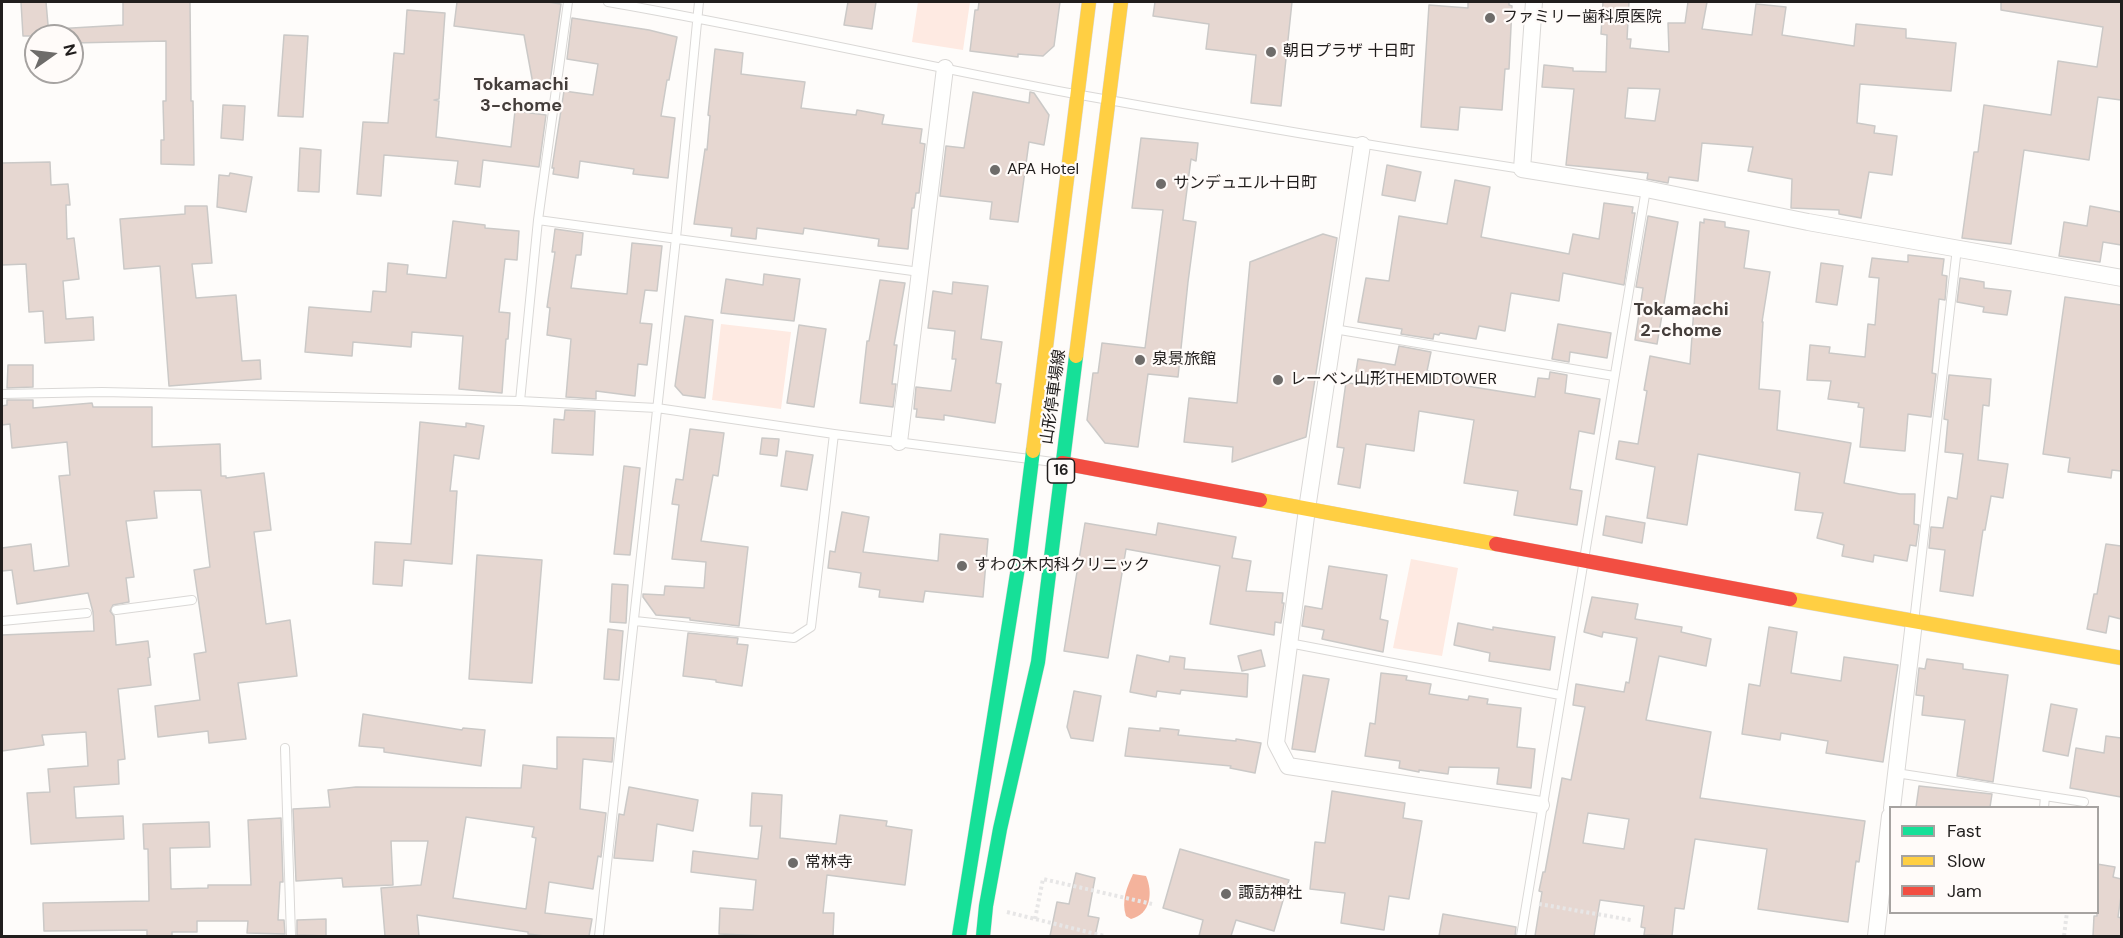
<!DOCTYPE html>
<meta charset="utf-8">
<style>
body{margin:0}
#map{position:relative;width:2123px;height:938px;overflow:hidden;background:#fefcfa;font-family:"DM Sans",sans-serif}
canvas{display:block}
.frame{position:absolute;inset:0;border:3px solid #211e1d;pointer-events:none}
.legend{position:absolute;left:1889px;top:806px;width:210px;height:108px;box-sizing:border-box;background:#fffbf9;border:2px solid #a6a3a1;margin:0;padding:8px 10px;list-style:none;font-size:18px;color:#211e1d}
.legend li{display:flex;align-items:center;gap:12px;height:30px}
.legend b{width:30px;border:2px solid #a6a3a1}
.north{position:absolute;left:24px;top:24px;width:60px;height:60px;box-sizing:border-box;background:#fffbf9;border:2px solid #a6a3a1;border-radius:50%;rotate:76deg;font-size:16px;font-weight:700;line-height:24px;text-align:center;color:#211e1d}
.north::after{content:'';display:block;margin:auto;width:21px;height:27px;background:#6e6c6a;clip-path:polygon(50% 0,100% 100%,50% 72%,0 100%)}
</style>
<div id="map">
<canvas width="2123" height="938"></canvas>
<div class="frame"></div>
<ul class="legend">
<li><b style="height:8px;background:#16e098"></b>Fast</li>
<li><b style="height:8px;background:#ffcf43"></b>Slow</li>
<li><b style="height:8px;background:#f24e42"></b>Jam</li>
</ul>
<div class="north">N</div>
</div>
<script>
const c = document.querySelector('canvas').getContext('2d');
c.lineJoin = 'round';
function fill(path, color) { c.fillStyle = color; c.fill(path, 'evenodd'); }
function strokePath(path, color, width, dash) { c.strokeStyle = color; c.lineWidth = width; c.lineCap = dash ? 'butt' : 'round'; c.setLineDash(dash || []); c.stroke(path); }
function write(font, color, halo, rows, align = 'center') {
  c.font = font + ' "DM Sans","Noto Sans JP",sans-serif'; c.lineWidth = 4.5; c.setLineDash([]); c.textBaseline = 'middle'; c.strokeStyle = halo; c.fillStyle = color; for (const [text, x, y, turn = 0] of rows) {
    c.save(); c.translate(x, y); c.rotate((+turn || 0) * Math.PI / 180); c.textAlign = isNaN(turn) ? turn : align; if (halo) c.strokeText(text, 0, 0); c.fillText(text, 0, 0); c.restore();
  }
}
const green = new Path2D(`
 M918 2H970L963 50 912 42Z
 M721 324 791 332 781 409 712 400Z
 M1411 559 1458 568 1442 656 1393 648Z`);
const water = new Path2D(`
 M1133 874 1146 876C1153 892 1151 914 1131 919L1126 916C1121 901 1127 887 1133 874Z`);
const building = new Path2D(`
 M21 2H46L49 36H23Z
 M123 2H190L191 101H193L194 165 161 164V140H164L163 101H166V41L72 43V36H55V29L123 25Z
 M457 2H548L561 4 550 82 533 84 524 35 454 26Z
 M848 2H876L872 29 844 25Z
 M979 2H1060L1054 46 1043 56 1018 54V57L970 51 975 10H978Z
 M1155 2H1292L1281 106 1251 103 1256 55 1206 49 1209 24 1153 16Z
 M1468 2H1509V5L1512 6 1509 69H1505L1502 110 1460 107 1458 130 1421 127 1429 5 1468 8Z
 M1603 2H1629L1627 39H1631L1630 48 1669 52 1668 23H1685L1688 2H1707L1702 29 1752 35 1756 4 1786 7 1782 35 1854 46 1856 24 1906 29V38L1956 43 1951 91 1860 84 1857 123 1875 126 1874 133 1897 136 1892 175 1869 172 1861 218 1839 214V210L1791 208 1792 179 1748 171 1753 147 1702 143 1698 181 1669 177 1668 183 1647 179 1648 173 1566 165 1574 89 1542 87 1544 65 1573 68V71L1606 72 1607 35 1601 34ZM1628 88 1660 89 1655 121 1625 118Z
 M2001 2H2121V100L2098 97 2089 160 2024 150 2011 244 1962 238 1974 152H1978L1984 105 2051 115 2058 61 2097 67 2103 27 2001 10Z
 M407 10 445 13 439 99 434 100 439 101 436 137 511 147 515 111 546 115 539 167 483 160 480 187 455 184 458 161 384 155 381 196 357 194 363 122 388 123 394 53 404 54Z
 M572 18 649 30 677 37 669 80H667L661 116 675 118 668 178 633 174 634 169 580 161 578 178 553 174 554 168H552L564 91 593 95 598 64 567 59Z
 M284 35 308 36 303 117 278 116Z
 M715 49 743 53 741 74 805 82 801 108 856 115 857 110 884 115 882 124 922 129 920 143 925 144 919 193H916L914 208H912L908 249 878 246 879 239 804 228 803 234 757 228 756 239 731 236 732 228 694 224 705 149 707 150 710 116 708 115Z
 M973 92 1029 103 1030 92 1034 93 1049 115 1044 145 1029 142 1018 222 990 219 992 202 940 196 946 146 964 148Z
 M223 105 245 106 243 140 221 138Z
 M1141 138 1198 143 1196 161 1191 159 1183 220 1196 222 1188 282 1178 377 1148 374 1138 447 1105 443 1087 420 1093 373H1098L1102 343 1145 348 1163 210 1132 208Z
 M300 148 321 150 319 192 298 191Z
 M50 162 51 185 68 184 70 205H66L67 239 74 238 79 279 63 281 66 319 93 317 94 340 45 343 43 311 29 312 26 264 2 265V163Z
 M1387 165 1421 172 1415 201 1382 195Z
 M230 173 252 177 246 212 217 207 219 175 229 176Z
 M1455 180 1490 187 1481 237 1569 254 1573 234 1599 239 1604 203 1633 207 1632 213H1635L1624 285 1563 273 1559 301 1511 293 1505 331 1479 326 1476 339 1440 333 1439 335 1434 334 1433 339 1401 334 1402 329 1358 322 1366 278 1389 281 1399 216 1447 224Z
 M185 206H207L212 263 192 264 196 298 236 295 242 361 260 360 261 379 169 386 160 266 124 269 120 219 185 214Z
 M2090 206 2121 212V245L2103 242 2100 262 2059 256 2064 222 2087 226Z
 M1648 216 1678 222 1657 344 1635 340 1643 288 1636 287Z
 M1704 219 1725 222V227L1749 231 1744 268 1770 272 1762 322H1763L1759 389 1780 391 1777 430 1851 443 1844 483 1900 494H1915L1914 524 1919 525 1916 546 1910 545 1907 561 1874 555 1873 562 1842 556 1844 545 1817 538 1823 513 1795 510 1800 473 1698 454 1687 525 1647 518 1655 467 1616 459 1619 441 1638 444 1647 391 1644 390 1650 356 1690 364 1700 222 1704 223Z
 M453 221 485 225V228L519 231 517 260 505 259 499 312 510 313 508 339H506L502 393 459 389 463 336 412 332 411 347 353 342 352 356 305 352 309 307 371 312 373 291 386 292 388 263 408 265 407 274 446 278Z
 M555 229 583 233 581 255H576L571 288 627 294 632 243 662 246 657 291 645 290 640 323 652 324 647 365 638 364 635 396 596 391V399L566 397 571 339 547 335 550 308 547 307 555 252H552Z
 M1323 234 1337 238 1306 437 1232 462 1233 447 1184 442 1189 398 1237 403 1250 262Z
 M1908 255 1944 259 1942 275 1947 276 1945 300 1939 299 1932 373 1936 374 1931 417 1908 414 1905 451 1860 447 1864 408 1858 407 1859 403 1828 399 1831 381 1807 380 1810 345 1830 347 1829 353 1865 357 1868 324 1875 325 1879 278 1869 277 1872 258 1908 262Z
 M1821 263 1843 266 1837 305 1816 302Z
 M764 274 800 279 794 321 721 313 726 279 763 285Z
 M1960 278 1984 282V288L2011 291 2007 315 1983 312 1984 307 1957 302Z
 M880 280 905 283 894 345H897L892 384H896L893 407 860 403 867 341H869Z
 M953 282 988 286 981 339 1002 342 996 383 1001 384 995 423 944 415V420L916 417 917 409H914L916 387 951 391 956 359H952L955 331 928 328 933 291 952 294Z
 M2065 297 2121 305V471L2112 470 2111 478 2068 472 2070 458 2043 454Z
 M685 316 713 320 705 398 683 395 675 386Z
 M1558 324 1611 333 1607 358 1570 352 1569 362 1552 359Z
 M799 325 826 329 814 407 787 403Z
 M1399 346 1431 352 1427 371 1468 378 1467 386 1535 397 1538 378 1549 379 1550 372 1567 375 1565 393 1600 399 1594 434 1579 431 1570 489 1582 491 1577 525 1514 515 1518 491 1464 483 1474 420 1419 411 1414 451 1366 444 1360 488 1338 484 1344 448 1337 447 1346 382 1354 384 1358 359 1395 365Z
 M8 365H33V387L7 388Z
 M1949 375 1991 379 1989 406 1983 405 1978 460 2008 464 2003 498 1991 496 1985 530H1983L1973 596 1940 591 1945 550 1929 548 1931 527 1943 528 1948 497 1957 499 1963 454 1945 452 1948 420 1944 419Z
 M7 400H33V408L92 403 93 407H152V447L220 444 221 476H226V478L264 473 271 530 254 532 266 624 290 620 297 676 238 683 246 739 209 743 208 731 158 737 155 706 200 700 194 654 206 652 194 570 210 567 201 490 154 491 157 518 126 521 134 577 126 578 129 602 113 605 110 611 114 616 116 645 148 641 150 657 148 658 151 685 118 689 125 759 118 760 119 784 74 787 76 818 123 816 124 839 31 844 27 793 50 792 48 769 88 766 86 732 42 735 44 745 2 751V635L94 631 93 612 88 593 17 604 12 570 2 571V548L31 544 34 571 69 566 59 476 70 475 67 442 12 448 10 424 2 425V406L7 405Z
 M565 410 595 411 593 455 552 453 554 419 564 420Z
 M420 422 466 427V423L484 426 479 459 454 455 450 491H457L452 564 404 560 402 586 373 584 375 542 411 544Z
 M690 429 724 433 718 476 713 475 701 541 748 547 739 626 690 620V618L656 615 643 597V594L664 595 665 586 704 588 706 562 672 559 679 505 672 504 676 479 683 480Z
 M762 438 779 439 777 456 760 454Z
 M786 451 813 455 807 490 781 486Z
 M624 466 640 468 630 555 614 554Z
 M842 512 869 517 863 552 938 561 940 534 988 539 983 597 925 591 923 602 879 597 880 590 859 587 861 573 828 568 830 551 835 552Z
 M1606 516 1645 523 1642 543 1603 535Z
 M1085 523 1156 535 1158 523 1236 537 1232 558 1251 561 1246 591 1283 593 1282 603H1284L1281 623 1275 622 1274 635 1210 624 1220 566 1126 549 1108 658 1064 651Z
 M2106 544 2121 546V619L2109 616 2106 633 2087 629 2094 594H2097Z
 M477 555 542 560 532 683 469 679Z
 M1329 566 1387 575 1380 619 1388 621 1383 652 1322 639 1324 630 1302 626 1305 606 1322 609Z
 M612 584 628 585 626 623 610 622Z
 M1592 597 1638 604 1635 619 1682 627 1681 632 1711 639 1706 666 1659 656 1646 720 1711 732 1700 798 1865 821 1859 862 1856 861 1848 922 1758 909 1767 849 1695 839 1684 909 1675 908 1672 936 1644 935 1645 928 1641 927 1644 906 1600 900 1594 936H1535L1542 892 1539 891 1543 872H1545L1562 778 1571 780 1585 707 1573 705 1576 684 1624 692 1626 682 1629 683 1637 638 1603 632 1602 637 1584 632ZM1588 813 1629 819 1624 849 1583 843Z
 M1458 623 1493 630V627L1555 637 1550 670 1489 661 1490 653 1454 645Z
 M1769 627 1797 632 1791 673 1841 681 1844 657 1898 665 1883 762 1826 753 1828 741 1781 733 1780 740 1742 734 1749 684 1760 686Z
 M608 629 623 631 619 680 604 679Z
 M688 633 738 638 737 644 748 645 742 686 716 682V680L683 676Z
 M1261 650 1265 666 1242 671 1238 656Z
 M1137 655 1169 662 1170 656 1185 658 1184 669 1248 674 1247 697 1181 690 1180 694 1157 691 1156 697 1130 692Z
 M1927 659 1963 664V669L2008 675 1993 782 1957 776 1965 720 1922 715 1924 696 1916 695 1919 668 1925 669Z
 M1381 673 1407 676 1406 680 1431 684 1429 694 1468 700 1469 696 1488 699 1487 704 1521 708 1517 747 1535 749 1531 788 1497 784 1499 768 1449 767 1448 774 1419 770V772L1399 768 1400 761 1365 756 1370 723 1375 724Z
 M1303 675 1329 679 1315 752 1292 749Z
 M1074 691 1101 696 1093 741 1071 738 1067 727Z
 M2051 704 2077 709 2068 756 2043 751Z
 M363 714 462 730 463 728 485 730 481 766 384 752V748L359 746Z
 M1129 728 1160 731V728L1179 730 1178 735 1236 741V739L1261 743 1255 773 1230 768 1231 766 1125 756Z
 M2106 736 2121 738V797L2070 788 2076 748 2104 753Z
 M557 737 614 738 612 762 583 759 580 809 606 813 601 857 598 856 593 889 549 882 545 913 592 919 589 936H545L528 934V932L417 915 419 936H385L381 888 421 885 428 841H391L393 885 343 887 342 878 296 881 293 809 330 807 328 790 356 787 521 788 523 765 557 769ZM466 817 534 827 532 837 536 838 526 909 453 898Z
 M1919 786 1992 794 1990 807H1916Z
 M629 787 698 800 693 831 657 824 653 861 614 858 619 814 624 815Z
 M1332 791 1405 803 1403 818 1422 821 1409 899 1389 896 1384 930 1341 923 1345 893 1310 889 1315 842 1325 843Z
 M752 793 782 795 780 838 836 844 840 815 887 821 886 826 912 830 905 885 827 875 823 913H834L833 936H767L719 934 720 908 753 910 756 880 691 872 693 851 758 859 762 826H750Z
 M281 818 283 882H280L278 920H284L285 934 247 933 248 921H197V932H172V936H147V930L44 931 43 903 149 901 148 849H144L143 824 209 822 210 847 170 848 171 889 208 888V885H251L248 820Z
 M1180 849 1289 880 1274 931 1236 920 1231 936H1199L1203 920 1163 908Z
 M2097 864 2115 867 2113 877 2121 879V896L2118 917 2121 918V936H2093L2094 916H2097Z
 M1076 873 1095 878 1088 916 1099 918 1095 936H1050L1057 902 1069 904Z
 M1443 914 1516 927 1515 936H1439Z
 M326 919V936L297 935V920Z`);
const path = new Path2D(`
 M1539 904 1631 920
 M1007 912 1104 936
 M1035 919 1043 879 1152 904
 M2064 936 2067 912`);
const lane = new Path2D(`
 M608 2C764 29 919 65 1075 94 1224 121 1373 146 1522 169
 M538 220 920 272
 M1334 329 1614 376
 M2 394 102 392 520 401 657 408 834 434 1061 463
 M520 401 538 220 568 2
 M116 610 192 600
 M2 621 87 613
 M635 621 794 638 811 627 834 434
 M1914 622 1957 248
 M1289 643 1560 695
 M285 748 291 936
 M1896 773 2084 802
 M2044 808 2045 796
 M599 936 676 238 699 2
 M1521 936 1646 189`);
const street = new Path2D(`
 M1534 2 1522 169 1646 189 1808 222 2122 278
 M1362 145 1307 509 1276 743 1288 766 1541 805
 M899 442 945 68
 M1892 808 1914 622
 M1876 936 1890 816`);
const fast = new Path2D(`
 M959 936 1020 555 1033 451
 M983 936 986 906 1000 829 1038 662 1076 356`);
const slow = new Path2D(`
 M1076 356 1121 2
 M1033 451 1089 2
 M1260 500 1496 544
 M1790 599 2122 658`);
const jam = new Path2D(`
 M1062 463 1260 500
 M1496 544 1790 599`);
const markers = [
 [1490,18,6,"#6e6c6a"],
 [1271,52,6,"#6e6c6a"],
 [995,170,6,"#6e6c6a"],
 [1161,184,6,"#6e6c6a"],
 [1140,360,6,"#6e6c6a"],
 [1278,380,6,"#6e6c6a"],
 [962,566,6,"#6e6c6a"],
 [793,863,6,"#6e6c6a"],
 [1226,894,6,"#6e6c6a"]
];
const shields = [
 [1061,471,27]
];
const shieldNames = [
 ["16",1061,471]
];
const poiNames = [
 ["ファミリー歯科原医院",1502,18],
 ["朝日プラザ 十日町",1283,52],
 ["APA Hotel",1007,170],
 ["サンデュエル十日町",1173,184],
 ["泉景旅館",1152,360],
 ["レーベン山形THEMIDTOWER",1290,380],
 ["すわの木内科クリニック",974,566],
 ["常林寺",805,863],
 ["諏訪神社",1238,894]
];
const streetNames = [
 ["山形停車場線",1054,397,-82]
];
const neighbourhoodNames = [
 ["Tokamachi",521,85],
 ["3-chome",521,106],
 ["Tokamachi",1681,310],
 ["2-chome",1681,331]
];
fill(green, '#feeae2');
fill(water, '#f4b39c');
fill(building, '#e6d7d1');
strokePath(building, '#cbc9c7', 1.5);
strokePath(lane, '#dad8d6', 10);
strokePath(street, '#dad8d6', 18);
strokePath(fast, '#dad8d6', 15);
strokePath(slow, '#dad8d6', 15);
strokePath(jam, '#dad8d6', 15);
strokePath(path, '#e7e6e6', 4, [3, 3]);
strokePath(lane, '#fffffe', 8);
strokePath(street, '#fffffe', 16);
strokePath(fast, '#16e098', 14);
strokePath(slow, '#ffcf43', 14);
strokePath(jam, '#f24e42', 14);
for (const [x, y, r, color] of markers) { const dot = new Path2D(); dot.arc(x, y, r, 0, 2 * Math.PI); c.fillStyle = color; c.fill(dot); strokePath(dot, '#fffbf9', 2); }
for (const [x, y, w] of shields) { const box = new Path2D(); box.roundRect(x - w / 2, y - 12, w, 24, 4.5); c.fillStyle = '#fffbf9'; c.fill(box); strokePath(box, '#211e1d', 1.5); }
write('bold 15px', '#211e1d', null, shieldNames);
write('16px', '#211e1d', '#fffbf9', poiNames, 'left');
write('16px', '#211e1d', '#fffbf9', streetNames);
write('bold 18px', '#443d3a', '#fffbf9', neighbourhoodNames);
</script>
